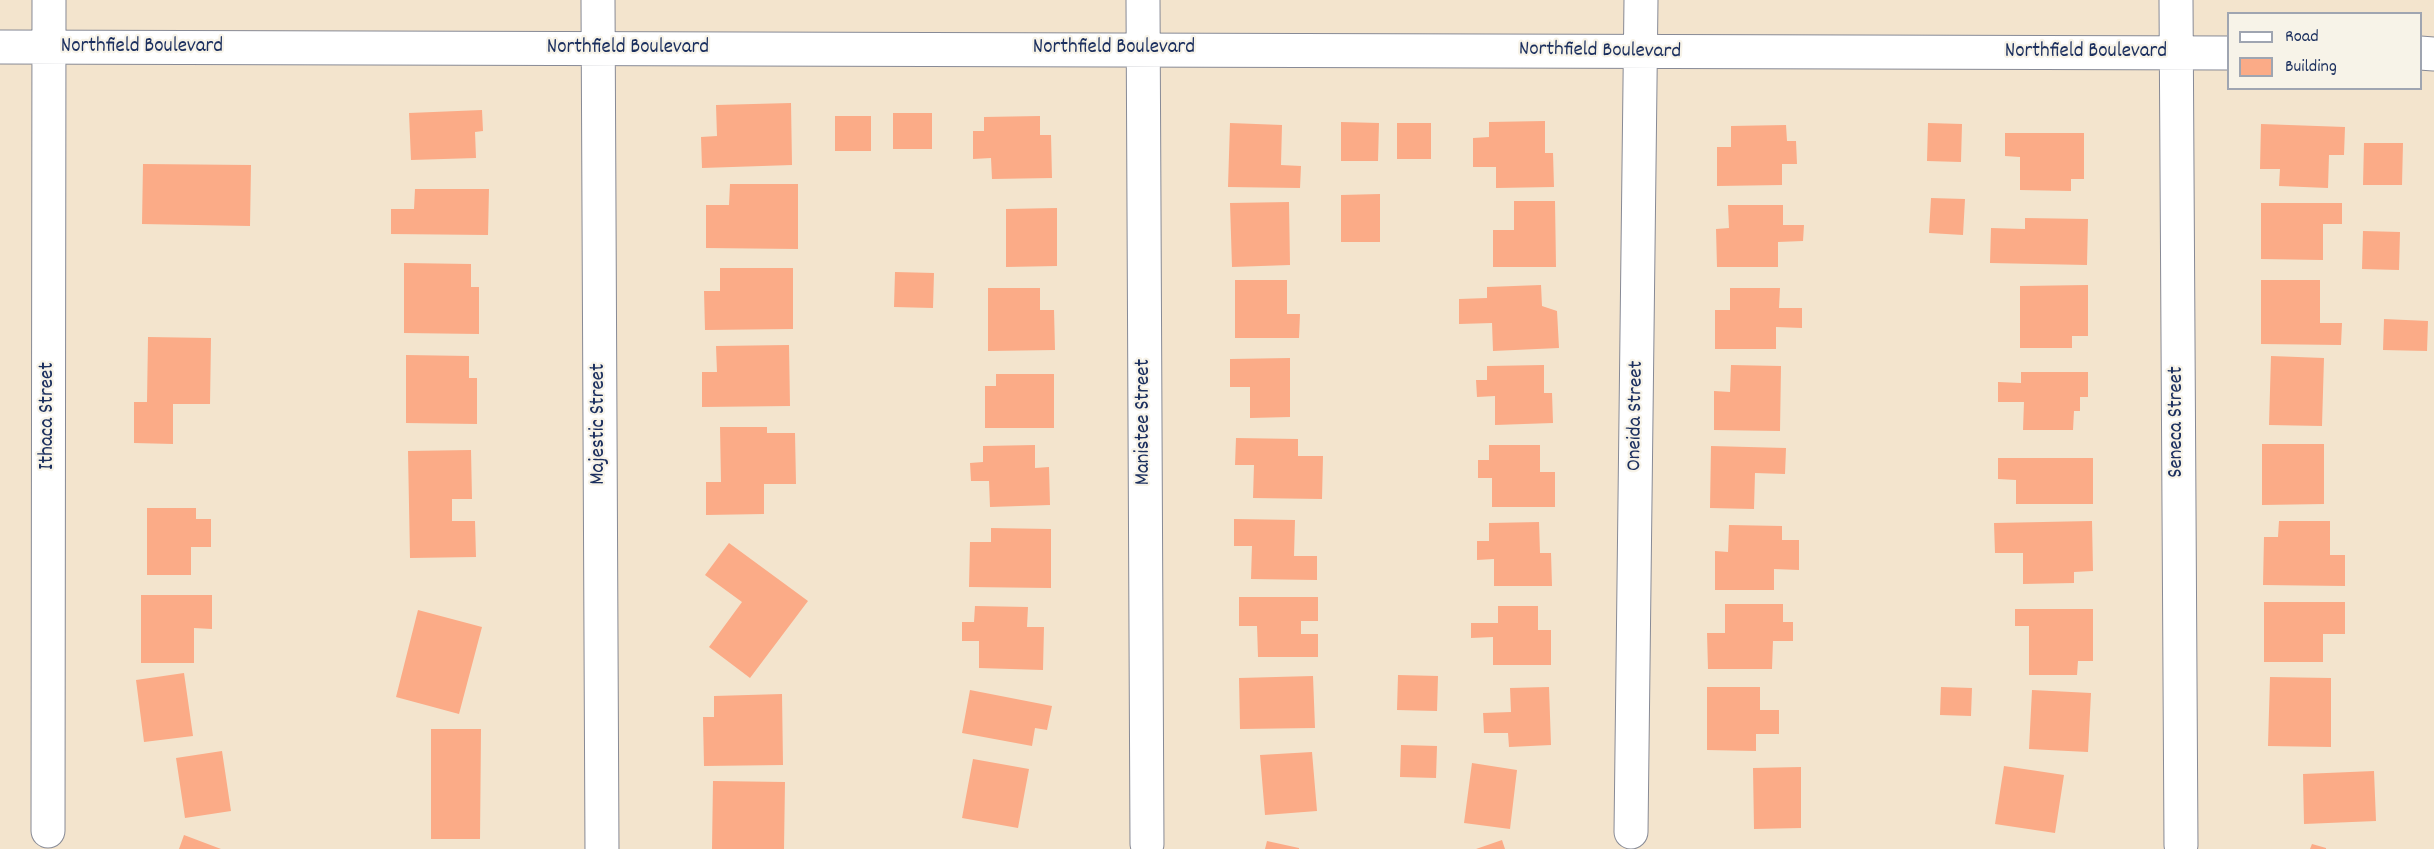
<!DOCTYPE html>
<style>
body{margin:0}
#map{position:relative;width:2434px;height:849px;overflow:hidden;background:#f3e4cd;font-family:Dekko,sans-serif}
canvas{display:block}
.legend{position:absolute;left:2227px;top:12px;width:195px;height:78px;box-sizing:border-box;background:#f7f3e8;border:2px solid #9fa5b1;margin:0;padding:8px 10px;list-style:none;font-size:18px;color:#1b2f5e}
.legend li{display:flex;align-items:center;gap:12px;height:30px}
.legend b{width:30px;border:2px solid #9fa5b1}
</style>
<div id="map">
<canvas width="2434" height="849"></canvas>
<ul class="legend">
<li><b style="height:8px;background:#fff"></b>Road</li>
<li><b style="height:16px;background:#fbab87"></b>Building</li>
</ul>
</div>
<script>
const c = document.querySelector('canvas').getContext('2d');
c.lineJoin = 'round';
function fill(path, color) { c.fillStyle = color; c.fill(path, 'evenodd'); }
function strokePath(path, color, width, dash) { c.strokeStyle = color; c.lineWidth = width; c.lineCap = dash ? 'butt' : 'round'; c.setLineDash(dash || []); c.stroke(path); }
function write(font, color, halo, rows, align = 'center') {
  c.font = font + ' Dekko,sans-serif'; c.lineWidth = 4.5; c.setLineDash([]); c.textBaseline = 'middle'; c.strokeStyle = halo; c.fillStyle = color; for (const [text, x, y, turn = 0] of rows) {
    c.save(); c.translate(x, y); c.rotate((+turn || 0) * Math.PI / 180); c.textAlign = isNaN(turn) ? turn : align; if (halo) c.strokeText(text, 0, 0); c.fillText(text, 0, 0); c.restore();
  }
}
const building = new Path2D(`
 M791 103 792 165 702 168 701 137 717 136 716 105Z
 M482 110 483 131 475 132 476 158 411 160 409 113Z
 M893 113H932V149H893Z
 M835 116H871V151H835Z
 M1040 116V135H1051L1052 178 992 179 991 158 973 159V131H984V117Z
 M1545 121V153H1553L1554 187 1496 188V167H1473V138L1489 137V122Z
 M1341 122 1379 123 1378 161H1341Z
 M1230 123 1282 125 1281 165 1301 166 1300 188 1228 187Z
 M1397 123H1431V159H1397Z
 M1928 123 1962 124 1961 162 1927 161Z
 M2261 124 2345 127 2344 155H2329L2328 188 2279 186 2280 169H2260Z
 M1786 125 1787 141H1796L1797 164H1782V185L1717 186V147H1731V126Z
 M2005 133H2084V179H2071V191L2020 190V157L2005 156Z
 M2364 143H2403L2402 185H2363Z
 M143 164 251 165 250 226 142 224Z
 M730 184H798V249L706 248V205H729Z
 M415 189H489L488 235 391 234V209H414Z
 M1380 194V242H1341V195Z
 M1931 198 1965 199 1963 235 1929 233Z
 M1514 201H1555L1556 267H1493V230H1514Z
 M1289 202 1290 265 1232 267 1230 203Z
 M2261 203H2342V224H2323V260L2261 259Z
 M1728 205H1783V225H1804L1803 241 1778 242V267H1717L1716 229 1729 228Z
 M1057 208V266L1006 267V209Z
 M2025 218 2088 219 2087 265 1990 263 1991 228 2025 229Z
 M2363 231 2400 232 2399 270 2362 269Z
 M404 263 471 264V287H479V334L404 333Z
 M720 268H793V329L705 330 704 291H720Z
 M895 272 934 273 933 308 894 307Z
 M1235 280H1287V314H1300L1299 338H1235Z
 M2261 280H2320V323H2342L2341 345 2261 344Z
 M1541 285 1542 306 1557 311 1559 348 1493 351 1492 323 1459 324V299L1487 298V287Z
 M2088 285V336H2072V348H2020V286Z
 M988 288H1040V310H1054L1055 350 988 351Z
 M1730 288H1780L1779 308H1802V328L1776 327V349H1715V310H1730Z
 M2384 319 2428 321 2427 351 2383 350Z
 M148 337 211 338 210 404H173V444L134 443V402H147Z
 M789 345 790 406 702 407V372H717L716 346Z
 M406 355 469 356V378H477V424L406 423Z
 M2271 356 2324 358 2322 426 2269 425Z
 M1290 358V417L1250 418V387H1230V359Z
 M1544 365V393H1552L1553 423 1495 425V396L1477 397 1476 380H1487V366Z
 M1731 365 1781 366 1780 431 1714 430V391L1730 392Z
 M2021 372H2088V397H2080V411H2074L2073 430H2023L2024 402H1998V382L2021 383Z
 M996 374H1054V428H985V386H996Z
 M720 427H767V433H795L796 484H764V514L706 515V482H721Z
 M1236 438 1298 439V456H1323L1322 499 1253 498 1254 465H1235Z
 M2262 444H2324V504L2262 505Z
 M1035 445V468L1049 467 1050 505 990 507 989 481H971L970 463 983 462V446Z
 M1489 445H1540V472H1555V507H1492V478H1478V460H1489Z
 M1711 446 1786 448 1785 474 1755 473 1754 509 1710 508Z
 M471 450 472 499H452V521H475L476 557 410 558 408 451Z
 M1998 458H2093V504H2016V480L1998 479Z
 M147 508H196V519H211V547H191V575H147Z
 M1234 519 1295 520 1294 556H1317V580L1251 579 1252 546H1234Z
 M2092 521 2093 571 2074 572V583L2023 584V553H1995L1994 523Z
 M2279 521H2330V555H2345V586L2263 585 2264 537H2278Z
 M1539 522 1540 553H1551L1552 586H1494V559L1477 560V541H1489V523Z
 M1729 525 1782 526V540H1799V570L1774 569V590H1715V551L1728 552Z
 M991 528 1051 529V588L969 587 970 542H991Z
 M729 543 808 601 750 678 709 647 742 602 705 575Z
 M141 595H212V629L194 628V663H141Z
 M1239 597H1318V621H1301V634H1318V657H1258L1257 626H1239Z
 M2264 602H2345V634H2323V662H2264Z
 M1725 604H1783V622H1793V641H1773L1772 669H1708L1707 633H1725Z
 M975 606 1028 607 1027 627H1044L1043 670 979 668V641H962V622H974Z
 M1498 606H1538V630H1551V665H1493V637L1471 638V623H1498Z
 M2015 609H2093V661H2078L2077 675H2029V626H2015Z
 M418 610 482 627 459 714 396 697Z
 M184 673 193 736 144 742 136 680Z
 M1398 675 1438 676 1437 711 1397 710Z
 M1313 676 1315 728 1240 729 1239 678Z
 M2270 677 2331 678V747L2268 746Z
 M1549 687 1551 745 1509 747 1508 733H1484L1483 713 1511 712 1510 688Z
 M1707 687H1760V710H1779V734H1756V751L1707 750Z
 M1941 687 1972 688 1971 716 1940 715Z
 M970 690 1052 706 1047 730 1035 728 1032 746 962 733Z
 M2032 690 2091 693 2088 752 2029 749Z
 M782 694 783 765 704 766 703 717H714V696Z
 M431 729H481L480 839H431Z
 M1401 745 1437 746 1436 778 1400 777Z
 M222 751 231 811 185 818 176 758Z
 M1312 752 1317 811 1265 815 1260 755Z
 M973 759 1029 769 1018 828 962 818Z
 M1472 763 1517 770 1510 829 1464 823Z
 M2004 766 2064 775 2055 833 1995 824Z
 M1801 767V828L1754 829 1753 768Z
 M2374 771 2376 821 2304 824 2303 774Z
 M713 781 785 782 784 849H712Z
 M184 835 221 849H179Z
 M1502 840 1505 849H1476Z
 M1267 841 1299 848V849H1265Z
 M2312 844 2326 848V849H2310Z`);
const street = new Path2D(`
 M598 0 602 849
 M1143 0 1147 844
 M2176 0 2181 845
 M0 47 2228 53
 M2420 53 2434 54
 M48 831 49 0
 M1631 832 1641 0`);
const streetNames = [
 ["Northfield Boulevard",142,48],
 ["Northfield Boulevard",628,49],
 ["Northfield Boulevard",1114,49],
 ["Northfield Boulevard",1600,52,1],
 ["Northfield Boulevard",2086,53],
 ["Ithaca Street",49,416,-90],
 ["Oneida Street",1637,416,-89],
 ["Manistee Street",1145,422,-90],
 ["Seneca Street",2178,422,-90],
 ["Majestic Street",600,424,-90]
];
fill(building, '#fbab87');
strokePath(street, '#878a96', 35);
strokePath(street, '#fff', 33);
write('21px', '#1b2f5e', '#f7f3e8', streetNames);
</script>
